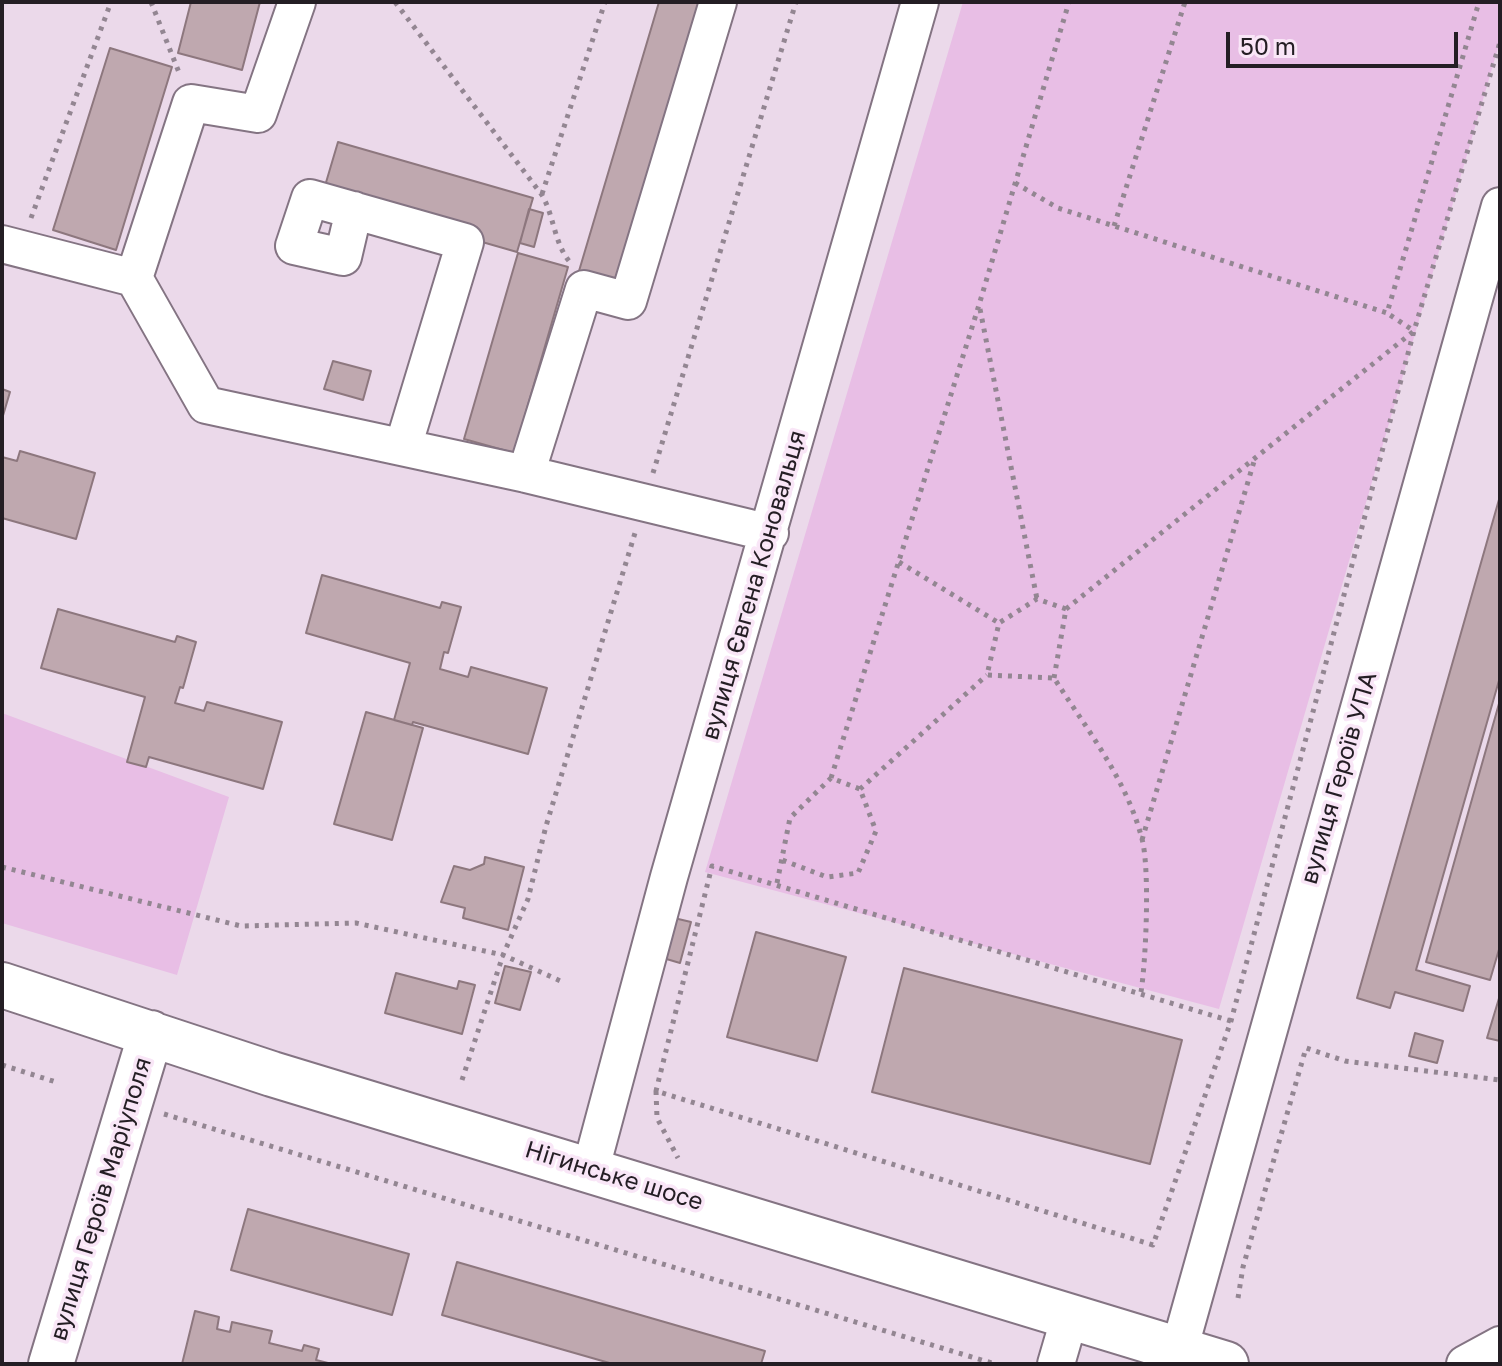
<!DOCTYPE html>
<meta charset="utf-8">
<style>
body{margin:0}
#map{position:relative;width:1502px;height:1366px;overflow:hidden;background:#ebd9ea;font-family:"Golos Text",sans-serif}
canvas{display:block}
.frame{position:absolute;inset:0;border:4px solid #241e24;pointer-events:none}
.scale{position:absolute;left:1226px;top:32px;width:232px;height:36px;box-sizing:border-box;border:4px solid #241e24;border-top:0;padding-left:10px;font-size:24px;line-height:28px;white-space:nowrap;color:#241e24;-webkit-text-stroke:6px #f9e6f7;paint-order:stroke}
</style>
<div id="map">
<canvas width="1502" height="1366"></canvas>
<div class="frame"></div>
<div class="scale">50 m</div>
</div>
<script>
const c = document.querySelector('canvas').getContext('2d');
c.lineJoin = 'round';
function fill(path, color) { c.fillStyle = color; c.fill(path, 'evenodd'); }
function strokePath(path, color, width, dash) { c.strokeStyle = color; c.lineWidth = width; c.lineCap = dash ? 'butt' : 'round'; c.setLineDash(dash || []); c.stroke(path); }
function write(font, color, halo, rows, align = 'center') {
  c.font = font + ' "Golos Text",sans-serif'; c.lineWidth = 7; c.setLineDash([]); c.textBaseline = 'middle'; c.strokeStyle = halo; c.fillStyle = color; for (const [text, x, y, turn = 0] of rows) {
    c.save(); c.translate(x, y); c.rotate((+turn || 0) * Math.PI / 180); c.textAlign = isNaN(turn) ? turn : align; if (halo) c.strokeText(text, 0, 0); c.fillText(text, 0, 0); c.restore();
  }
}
const green = new Path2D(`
 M963 2H1500V41L1219 1009 705 872Z
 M2 713 229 797 177 975 2 923Z`);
const building = new Path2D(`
 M191 2H260L242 70 178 53Z
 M659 2H712L627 285 579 271Z
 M110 48 172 67 116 250 53 230Z
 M338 142 533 198 517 252 322 196Z
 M529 209 543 213 534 247 520 243Z
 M518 253 568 267 514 453 464 439Z
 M333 361 371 371 363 400 324 389Z
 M2 389 10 392 2 419Z
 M20 451 95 473 76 539 2 518V457L17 461Z
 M1500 496V677L1416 970 1470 986 1463 1011 1395 992 1390 1008 1357 998Z
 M322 575 440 608 442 602 461 607 448 653 444 652 440 669 468 677 471 667 547 688 528 754 413 722 412 725 394 720 410 663 306 633Z
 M58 609 175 642 177 636 196 642 183 688 180 687 175 703 204 711 207 702 282 722 263 789 149 757 146 767 127 762 145 697 41 668Z
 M1500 700V946L1490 980 1426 962Z
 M366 712 423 728 392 840 334 824Z
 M485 857 524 867 508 930 463 918 465 908 441 902 454 866 470 870 484 864Z
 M674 918 691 922 680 963 663 958Z
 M756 932 846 957 817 1061 727 1037Z
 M505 966 531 972 520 1010 495 1003Z
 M904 968 1182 1040 1150 1164 872 1092Z
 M396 973 457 989 459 981 475 985 462 1034 385 1013Z
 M1500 995V1041L1487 1038Z
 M1415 1033 1443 1041 1437 1063 1409 1056Z
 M248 1209 409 1254 392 1315 231 1270Z
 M457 1262 765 1351 761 1364H613L442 1315Z
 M195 1311 219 1317 217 1329 230 1332 232 1322 272 1331 269 1343 302 1351 304 1345 319 1349 316 1360 332 1364H182Z`);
const path = new Path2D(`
 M151 2 180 75
 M395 2 542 195C554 216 554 242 569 261
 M1015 183 1058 208 1387 313 1479 2
 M542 194 605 2
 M31 218 111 2
 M1114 226 1185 2
 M980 309 1037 599
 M653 473 796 2
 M899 562 999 623
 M1066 609 1414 331 1387 313
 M1054 678 1066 609 1037 599 999 623 987 675 1054 678C1086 728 1127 780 1142 839 1150 869 1146 960 1141 992
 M831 778 979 305 1069 2
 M860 789 987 675
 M1142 840 1255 458
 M2 867 241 926 356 923 503 955 565 983
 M777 883 790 818 831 778 860 789 876 831 858 873 827 877 782 860
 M1231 1021 712 866 656 1091 1153 1245 1231 1021 1414 331 1500 42
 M2 1065 56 1082
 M462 1080 503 955 528 899 546 826 635 533
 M656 1091 657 1118 678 1158
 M164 1114 995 1364
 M1238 1298 1243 1267 1306 1048 1345 1061 1500 1080`);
const minor = new Path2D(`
 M718 2 628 301 584 289 526 474 770 533
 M354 210 343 257 294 246 310 198 465 242 403 447
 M2 244 134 278 191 103 258 114 297 2
 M134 278 206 405 526 474
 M591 1168 669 877 920 2
 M1179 1350 1500 206
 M1056 1364 1070 1316
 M1465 1364 1500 1345`);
const major = new Path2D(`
 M2 985 272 1074 1226 1364
 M51 1364 151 1033`);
const streetNames = [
 ["вулиця Євгена Коновальця",754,585,-74],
 ["вулиця Героїв УПА",1339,778,-74],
 ["Нігинське шосе",614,1176,17],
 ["вулиця Героїв Маріуполя",101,1199,-73]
];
fill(green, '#e8bee5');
fill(building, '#bfa8af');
strokePath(building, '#8d777e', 2);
strokePath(minor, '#847483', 40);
strokePath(major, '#847483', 48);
strokePath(path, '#938692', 5, [4, 6]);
strokePath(minor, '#fff', 36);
strokePath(major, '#fff', 44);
write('24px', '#241e24', '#f9e6f7', streetNames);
</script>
